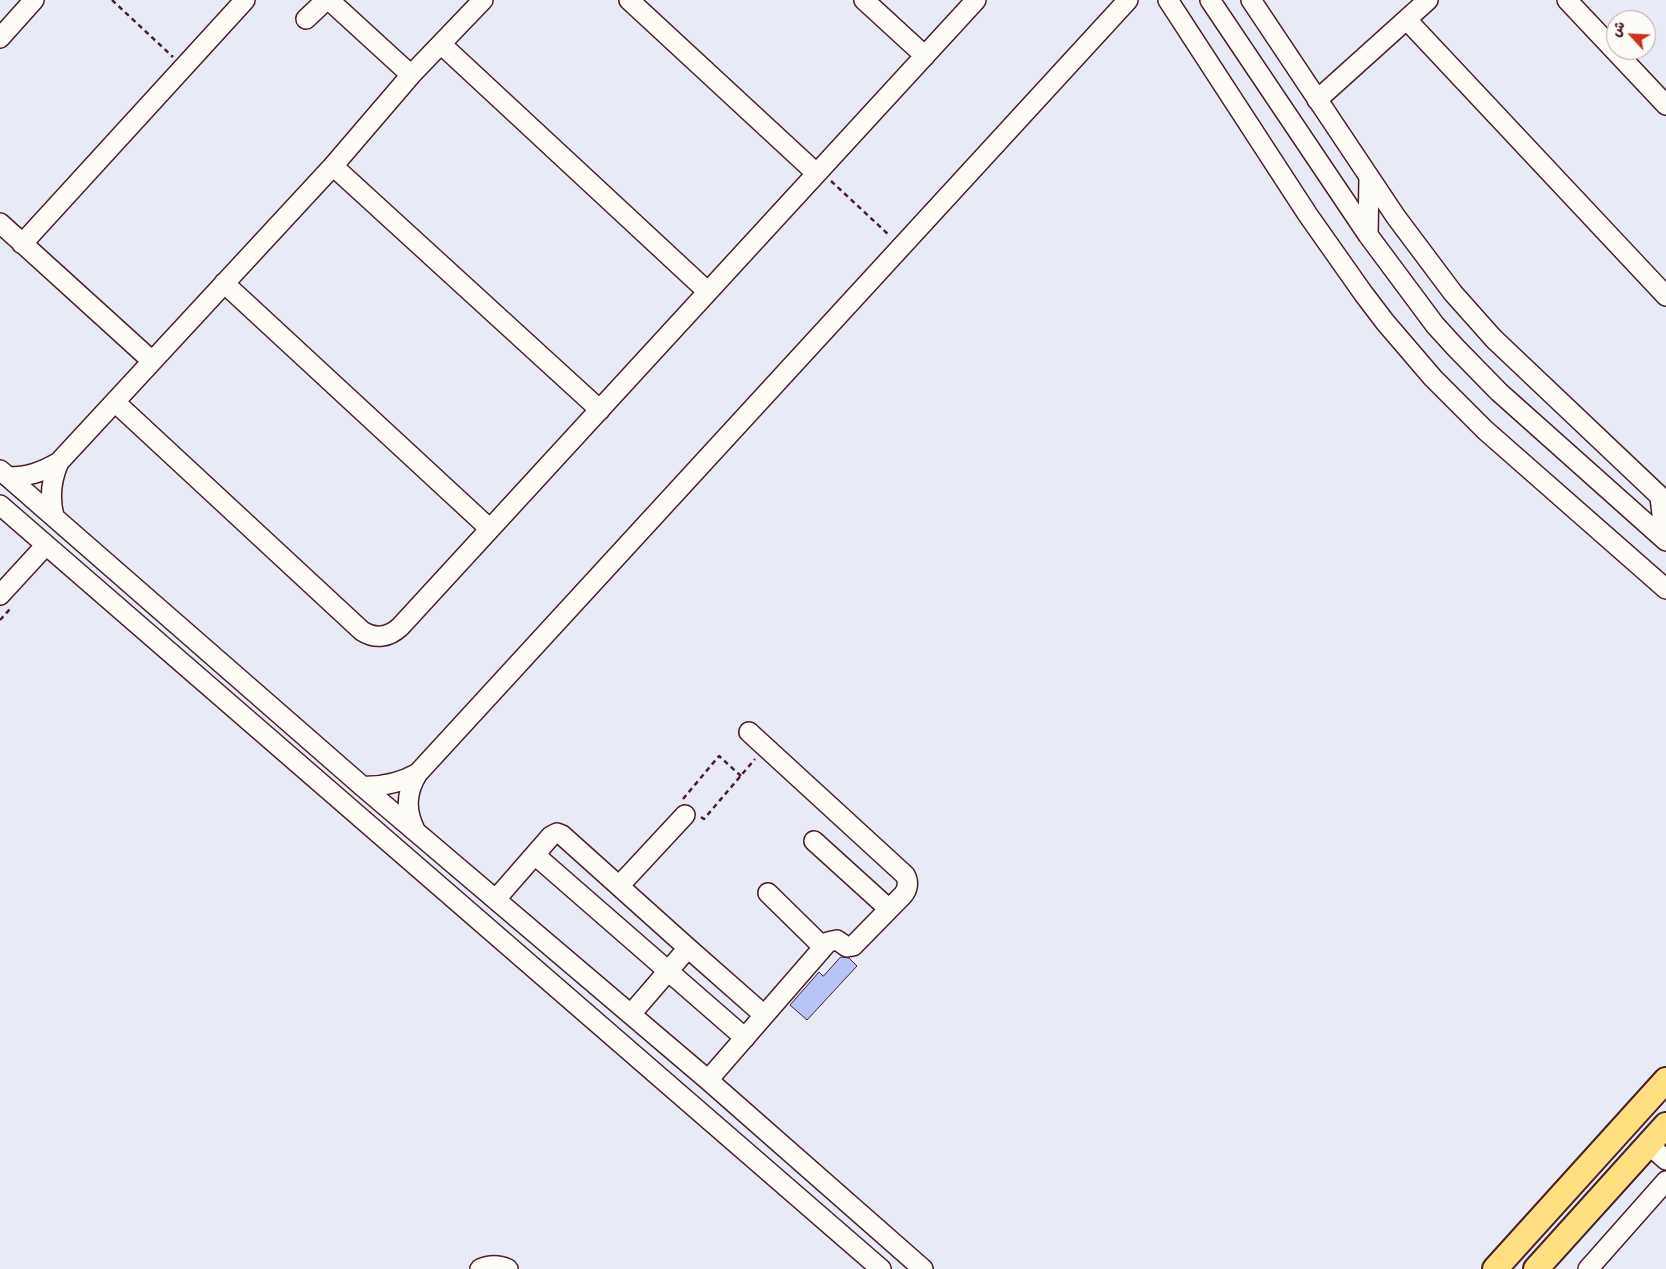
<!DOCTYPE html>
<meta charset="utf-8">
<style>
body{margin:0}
#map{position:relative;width:1666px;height:1269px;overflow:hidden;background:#e8ebf6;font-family:Sriracha,"Playpen Sans Arabic",sans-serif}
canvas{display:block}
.north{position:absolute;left:1606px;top:10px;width:50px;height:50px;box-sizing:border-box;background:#fdfcf7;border:1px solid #b5a4a5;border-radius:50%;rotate:295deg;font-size:14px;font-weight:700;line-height:20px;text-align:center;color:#4a1f2b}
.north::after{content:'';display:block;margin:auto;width:18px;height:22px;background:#c8321e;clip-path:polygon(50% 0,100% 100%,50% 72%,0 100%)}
</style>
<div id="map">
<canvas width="1666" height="1269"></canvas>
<div class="north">ش</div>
</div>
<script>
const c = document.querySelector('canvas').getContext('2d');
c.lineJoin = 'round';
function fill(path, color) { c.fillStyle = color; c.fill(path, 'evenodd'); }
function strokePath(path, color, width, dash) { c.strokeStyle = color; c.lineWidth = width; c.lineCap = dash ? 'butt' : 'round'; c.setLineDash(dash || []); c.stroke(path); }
const building = new Path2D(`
 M841 957 849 958 857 966 807 1020 790 1005 819 972 823 976Z`);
const path = new Path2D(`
 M112 0 173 57
 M831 181 889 235
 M0 620 11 608
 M683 799 719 756 741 776
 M701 817 704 819 755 759`);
const minor = new Path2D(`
 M329 0 411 75
 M629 0 816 173
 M864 0 925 56
 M1168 0 1308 215 1363 293 1385 322 1433 378 1485 430 1666 589
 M1210 0 1368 235 1435 325 1456 348 1499 392 1666 541
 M1251 0 1396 217 1453 293 1494 339 1666 502
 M1567 0 1666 105
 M306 19 326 0
 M1407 20 1666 296
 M0 38 34 0
 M441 44 708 292
 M1317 100 1428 0
 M333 166 600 410
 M0 223 152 361
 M1368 235 1369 178
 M22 244 245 0
 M224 283 490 529
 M115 402 362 631C376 640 389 637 400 627L976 0
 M0 470 362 786 708 1080 923 1269
 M8 477C28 477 42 472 59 462L333 166 411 75 483 0
 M1660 497 1665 540
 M0 505 881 1269
 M54 516C49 497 51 480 59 462
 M0 595 46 545
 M362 786C383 787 400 783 418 773
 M415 830C405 810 406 792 418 773L1128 0
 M814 841 889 909
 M535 855 745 1038
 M619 886 685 815
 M768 893 823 947
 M496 899 551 836 557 833 562 835 688 948 764 1015
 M631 1014 688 948
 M708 1080 828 942 837 940 847 947 853 946 903 895C908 889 909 882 905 875L749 732
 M1648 1144 1666 1160
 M480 1269C489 1265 499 1265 508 1269
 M1588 1269 1666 1181`);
const major = new Path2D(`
 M1495 1269 1666 1080
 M1536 1269 1666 1125`);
fill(building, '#b7c4f5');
strokePath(building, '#4a1f2b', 1);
strokePath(minor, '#4a1f2b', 22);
strokePath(major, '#4a1f2b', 28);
strokePath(path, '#4a1f2b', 2.5, [5, 4]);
strokePath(minor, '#fdfcf7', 19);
strokePath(major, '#ffdf80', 24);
</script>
